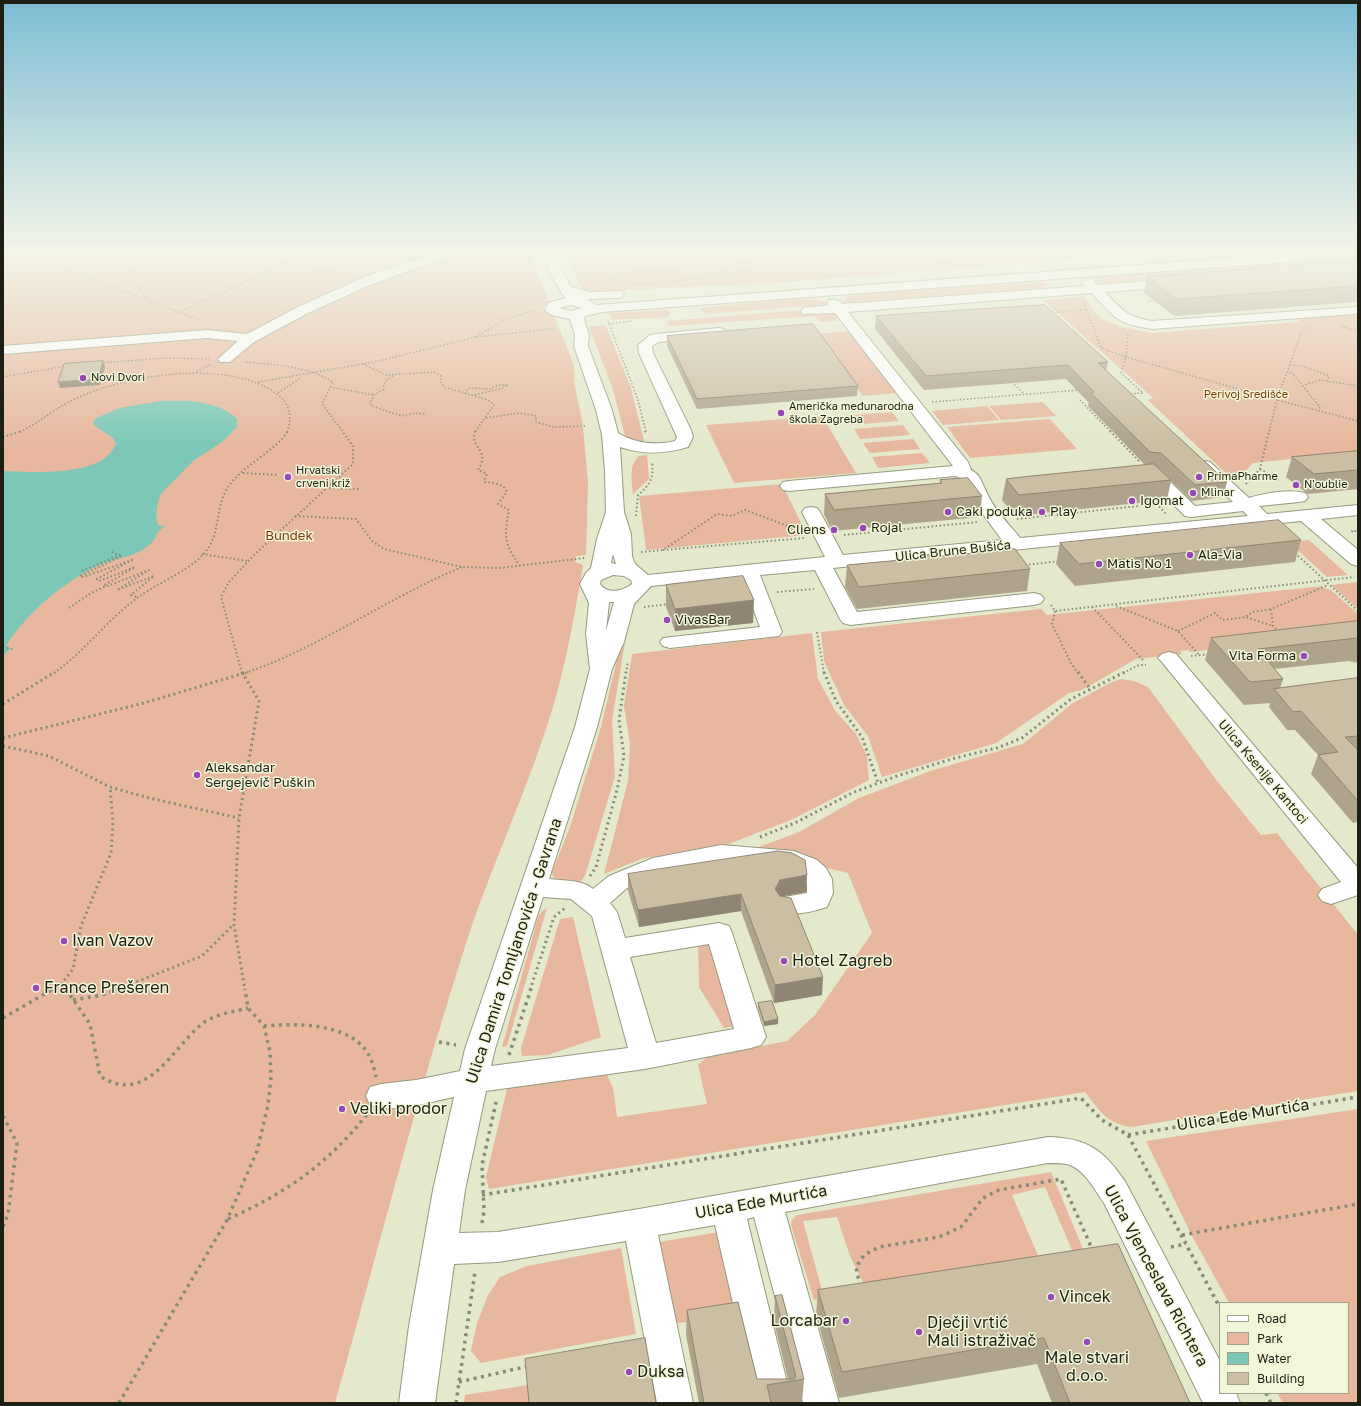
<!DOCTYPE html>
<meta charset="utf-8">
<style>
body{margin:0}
#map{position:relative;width:1361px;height:1406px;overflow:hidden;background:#e4e9cc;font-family:"Golos Text",sans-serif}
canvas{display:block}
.frame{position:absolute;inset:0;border:4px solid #1e1f14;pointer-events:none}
.legend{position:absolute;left:1219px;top:1302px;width:130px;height:92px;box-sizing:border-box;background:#f2f7d9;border:1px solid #9da18a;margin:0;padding:5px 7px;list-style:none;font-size:12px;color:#1e1f14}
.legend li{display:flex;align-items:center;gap:8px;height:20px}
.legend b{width:20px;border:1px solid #9da18a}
</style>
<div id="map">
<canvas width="1361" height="1406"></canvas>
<div class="frame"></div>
<ul class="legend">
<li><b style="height:5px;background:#fff"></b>Road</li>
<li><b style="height:11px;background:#e7b89e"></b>Park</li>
<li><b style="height:11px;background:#7cc7b7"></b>Water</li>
<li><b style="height:11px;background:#ccbea3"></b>Building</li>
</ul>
</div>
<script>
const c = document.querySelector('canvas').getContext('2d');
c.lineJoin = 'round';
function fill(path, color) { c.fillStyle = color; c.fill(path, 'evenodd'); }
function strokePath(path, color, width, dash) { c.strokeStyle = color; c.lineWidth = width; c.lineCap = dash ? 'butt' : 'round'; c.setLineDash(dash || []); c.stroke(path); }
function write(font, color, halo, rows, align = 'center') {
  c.font = font + ' "Golos Text",sans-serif'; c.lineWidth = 3; c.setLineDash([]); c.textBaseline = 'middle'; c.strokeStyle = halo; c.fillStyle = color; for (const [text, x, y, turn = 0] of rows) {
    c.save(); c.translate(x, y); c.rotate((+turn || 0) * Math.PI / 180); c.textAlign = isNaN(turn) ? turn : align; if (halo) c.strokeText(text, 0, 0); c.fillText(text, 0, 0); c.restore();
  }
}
const green = new Path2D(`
 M3 249H528L548 300 543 309 554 317 558 327H555L556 329 560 330C565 345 578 366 574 382L583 425 577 427H583L588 483 586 555 576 556 575 562 583 565C575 613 567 660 553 707 530 784 495 857 469 934 419 1088 379 1247 335 1403H3Z
 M563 249H1210L776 283 584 292Z
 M1334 249 1358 250 1243 256 1244 255Z
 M1231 256 1234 259 1048 273 1045 270Z
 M1358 257V264L1096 284 1092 280 1100 276Z
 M1032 271 1036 274 722 296 752 292Z
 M1039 282 1046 283 1048 285 1044 288 841 303 847 297 861 294Z
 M1084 296 1097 315 1104 320 1121 327 1152 333 1296 322H1299L1297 318 1358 314V452L1253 463 1241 476 1230 477 1148 400 1153 398 1140 386 1043 300Z
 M794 299 817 300 830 304 706 314 701 310V308L708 307Z
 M668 310 671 313 668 317 612 320 610 313Z
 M802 310 835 313 840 317 834 321 820 322 815 316 669 326 666 321Z
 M604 325 606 326 631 388 645 445 627 440 625 436 613 389 589 327Z
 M850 331 898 393 863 396 817 334Z
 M1043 402 1056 416 1001 420 989 406Z
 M987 406 999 420 943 425 932 411Z
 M892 412 899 421 850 425 844 416Z
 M822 416 856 473 734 483 706 425Z
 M1050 419 1077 449 970 458 947 427Z
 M903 425 910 435 860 439 854 429Z
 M913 439 920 449 870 453 863 443Z
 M922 453 930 463 878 468 872 457Z
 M647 455 649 479 633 494C632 481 628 466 639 456Z
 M782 484 807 535 646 550 639 496Z
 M1309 540 1348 575 1327 577 1289 542Z
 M1357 582 1358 583V609L1331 585Z
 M1323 586 1321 587 1331 590 1358 614V633L1190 652 1188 650 1180 651 1182 654 1136 659 1082 690 1069 693 996 743 882 777 868 736 844 705 824 661 821 632 1041 609 1047 615Z
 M630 613 612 720 615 776 586 873C585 876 583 879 581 881 572 889 552 884 552 872L570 827 601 727 619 651Z
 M812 633 818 679 836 712 856 734 867 756 869 780 793 819 721 847 701 848 641 859 604 874 628 781 630 744 624 706 632 654Z
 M1121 679 1134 681 1148 687 1217 781 1261 835 1277 833 1358 935V1091L1131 1127C1106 1123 1100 1111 1085 1092L489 1189 486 1177 508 1085 597 1069 607 1075 613 1088 617 1117 707 1104 698 1065 707 1057 787 1041 815 1015 872 933 848 873 751 850 799 832 859 798 930 771 1023 744 1073 703 1110 683Z
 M547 908 507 1046 502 1047 538 917 542 911Z
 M573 917 601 1037 548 1055 522 1056 521 1048 560 919Z
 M710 942 736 1026 724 1028 699 987 698 943Z
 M1358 1109V1403H1283L1277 1393H1348V1303H1229L1191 1234 1146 1141Z
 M1051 1172 1083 1249 1074 1255 1045 1187 1012 1195 1040 1260 867 1290 850 1256 837 1217 803 1221 824 1298 814 1300 791 1225 792 1220 797 1215Z
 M726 1231 744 1313 673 1324 659 1242Z
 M621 1248 636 1334 481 1363 471 1351 477 1323 488 1295 500 1277 527 1266Z
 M528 1385 530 1403H464L465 1395Z`);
const water = new Path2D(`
 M160 401C185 400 214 400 234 416L237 419V427L222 442 193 461 161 494C157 502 154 519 159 526H165C163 528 160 529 158 532 156 534 156 537 154 540 142 556 120 557 102 564 67 579 26 613 6 646L11 648 3 656V471C32 472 105 478 116 443L113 438 95 426 93 423 96 418 120 408Z`);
const pathFar3 = new Path2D(`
 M30 249 52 264 200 320
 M125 249C126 269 132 283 146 297
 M251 249 288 263 343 275
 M353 249 377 263
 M578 249 593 283
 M699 249C718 261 742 262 763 265 865 275 966 261 1067 249
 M1015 249 1030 263
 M127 272 177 249
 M330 272 354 250
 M720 273 736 262
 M603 282C636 260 681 282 719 257
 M630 285 678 281 764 267
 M1147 301H1156
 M1084 303 1101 348 1126 357 1277 400 1269 432
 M180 312 315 249
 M1052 313 1087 309
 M608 321 638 400 646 432
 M609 324 632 321
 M1341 326 1358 331
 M1307 327 1301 333 1277 400 1358 421
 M1128 334 1126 357 1121 373 1143 393 1128 394
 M476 337 504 320 536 310
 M246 362C275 365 308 366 333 382L322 404 343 432
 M100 363 165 358 209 359
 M363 364 386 375 434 372 441 376 440 381 444 387 488 400 494 405 475 432
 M1290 365 1302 366 1329 376 1327 381
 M1287 372 1293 374 1320 407 1319 411
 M193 373 210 365
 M393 376 385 381 383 390 374 395 370 403 372 406 402 416 415 413 426 414
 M3 377 66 366
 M258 382 374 362 476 337 559 328
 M1012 382 1024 394
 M1302 386 1320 380 1358 386
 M330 387 374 395
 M278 393 302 377
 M466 394 467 389 470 388 490 389 498 385H508L500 389 474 395
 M1080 400 1111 432
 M932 402 1079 390
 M486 418 519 413 536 416V422L554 427 585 426
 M20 432C40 422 57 407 77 398 127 375 222 360 271 390 288 400 294 413 287 432`);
const pathFar2 = new Path2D(`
 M475 431C469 448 491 449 478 470L487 474 484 480 485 482C494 483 503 483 507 492L498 504 509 510C504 535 504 545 520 566
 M645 431 646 434
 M1110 431 1140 462
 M3 437 22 431
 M1260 469 1280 481
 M243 473 279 475
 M1246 484 1260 469 1269 431
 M325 488 359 489
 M295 516 356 519 372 541 384 549 462 567 499 568 585 558
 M636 516 638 495C650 485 654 478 652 462
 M1017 519 1157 504 1166 514
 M1353 532 1352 531H1358
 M844 535 978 522
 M663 550 805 538
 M112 552 118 555
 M641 552 663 550 717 514 732 516 745 510 801 531
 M1295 553 1358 611
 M202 554 248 561
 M1025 565 1060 561
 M82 571 120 555 122 556 80 576 83 577 132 560 97 579 99 581 135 567 103 586 105 587 149 570 117 590 154 576 131 595 137 597
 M777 592 814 589
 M1051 605 1055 611 1354 577
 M1116 606 1178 631 1199 655
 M644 607 669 604
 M1092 607 1144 661
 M69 608 91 593 104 587
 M1055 611 1052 624 1071 663 1078 673
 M1246 616 1253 612 1271 609
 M1178 631 1215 613 1222 620 1246 617 1273 626
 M817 632 824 673
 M1279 632 1273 626 1271 609 1328 585
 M3 647 12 649
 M1191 656 1210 654
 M54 673C86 651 108 618 140 596 159 582 196 568 209 547 220 529 216 505 228 487 243 465 276 451 288 431
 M242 673 221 597 229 582 254 555 353 464V446L342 431
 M245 673C321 647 387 598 462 567
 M626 673 628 662
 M1123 673 1139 665H1146`);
const pathFar1 = new Path2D(`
 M242 672 259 701 239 818 234 925 245 990
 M824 672 836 701 862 737 878 783
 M1078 672 1091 690
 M3 704 55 672
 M3 738 144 703 248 672
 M3 746 49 756 110 787 149 798 239 818
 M760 837 795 823 852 793 897 776 955 758 997 748 1022 738 1071 699 1125 672
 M590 876 596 867 617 790 624 756 619 720 626 672
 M62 983 66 990
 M51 990 62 983 73 969 81 926 111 853 113 823 110 787
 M116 990 202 956 233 925
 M530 990 554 917 565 908`);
const path = new Path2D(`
 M66 989 90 1024 100 1076C147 1107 172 1048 202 1024 214 1014 233 1012 248 1008
 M73 1000 102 995 119 989
 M3 1018 53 989
 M264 1026C294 1023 343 1023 364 1048 371 1056 374 1067 376 1077
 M439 1042 456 1045
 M509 1055 531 989
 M3 1116 17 1143 8 1214 3 1227
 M1128 1135 1358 1097
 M482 1195 1081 1098 1102 1120 1128 1135 1220 1308
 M228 1219C286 1193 328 1164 368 1113
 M482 1223 484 1211 482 1165 497 1098
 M1182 1235 1358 1204
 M1171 1247 1186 1244
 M860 1286 856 1267 864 1255 879 1247 939 1237 961 1227 983 1198 999 1190 1061 1179 1093 1251
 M459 1382 529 1366
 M1266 1393 1271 1403
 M119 1403 227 1220 257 1151 268 1105 271 1077 270 1052 264 1026 248 1008 245 989
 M456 1403 475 1272`);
const minor = new Path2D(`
 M447 249H465L463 252 372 284 308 313 254 342 230 362H220L218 359 238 341 207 338 3 354V346L207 330 247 334 298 307 362 278Z
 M539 249H551L571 287 590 292 622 291 624 294 622 297 617 298 587 299 596 305 1358 249V257L603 312 585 316 584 319 589 335 588 346 612 410 618 433C635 443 652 445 671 442L675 441 677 437 639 353 638 345 650 335 655 334 719 328 724 329 726 332 724 335 719 336 659 342 652 346 653 353 691 430 693 437 688 447C664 454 643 455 620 447L624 512 631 534 632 556 635 564 648 575 825 557 802 512 805 508 811 507 817 508 820 512 843 555 1002 540 971 498 964 480 956 476 789 491 783 490 780 486 783 482 789 481 953 466 835 313 803 314 801 311 803 308 829 305 827 303 829 300C835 299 838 299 842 304L1085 286 1081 282 1088 278 1093 279 1098 285 1175 279 1180 280 1182 283 1180 286 1175 287 1105 292C1121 310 1128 317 1152 321L1358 307V313L1354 314 1152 329C1118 324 1114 318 1092 293L848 312 968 462 971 470C981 474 983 487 988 495 995 511 1010 525 1020 538L1248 516 1243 511 1191 517 1185 516 1142 473 1145 469 1151 468 1157 469 1195 506 1233 502 1198 470 1196 466 1198 462 1204 461 1210 462 1249 498C1266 493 1289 489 1305 493L1308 497 1305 501 1299 502 1259 506 1267 514 1358 505V515L1321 519 1358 550V566L1351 564 1301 521 833 568 857 612 1034 593 1041 595 1044 599 1041 603 1034 605 850 625 843 623 840 619 815 570 760 575 782 632 779 636 670 648 663 646 660 642 663 638 760 627 741 577 651 586 634 604 624 642 612 669 597 727 549 879C564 881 581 879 593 889L609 876 653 858 721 845 794 851 817 860 826 868 832 879 833 893 827 907C812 912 794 916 779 912L775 905 779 898 807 893V885L805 876 791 868 721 861 667 872 627 888 610 903 617 912 625 938 719 923 729 926 732 933 766 1037 761 1045 751 1048 645 1069 486 1091 465 1190 459 1233 498 1232 639 1209 1048 1137C1088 1138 1105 1151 1126 1183L1220 1361V1393H1236L1240 1403H1203L1104 1203C1095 1190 1085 1171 1070 1165 1064 1163 1055 1163 1048 1163L785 1212 839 1403H803L754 1217 747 1219 792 1403H756L715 1225 658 1235 693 1403H657L626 1241 498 1262 454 1264 435 1403H399L409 1326 433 1190 454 1097C428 1102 397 1114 370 1105L366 1096 370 1087 381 1084 416 1080 460 1071 465 1049 575 727 590 669 586 634 589 603 580 584 586 573 591 568 597 539 606 512 605 471 602 435 596 410 574 346 575 335 570 319 551 315 545 310 548 303 565 298 552 277ZM571 305 582 308 571 311 559 308ZM613 554 616 564 611 563ZM613 575 624 576 631 580 632 584C623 591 608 595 600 584L601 580ZM609 602H614L606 631 609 603ZM543 897 571 899 592 916 628 1048 491 1066 495 1049ZM709 944 734 1029 656 1043 630 957Z
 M1169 652 1176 654 1358 868V895L1331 904 1322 901 1318 895 1322 889 1341 882 1162 662 1158 658 1162 654Z`);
const wall = new Path2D(`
 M1358 261V302L1174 316 1144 293 1147 277Z
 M876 316 1108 362 1106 371 1227 482 1223 497 1192 501 1171 481 1167 500 1015 516 1002 500 1006 479 1145 465 1088 406 1089 403 1066 379 924 390 875 329Z
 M667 336 858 386 857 396 697 409 667 346Z
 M1358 451V489L1308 494 1286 477 1292 457Z
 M940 480 982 496 980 517 832 531 824 514 825 494 940 483Z
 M1301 540 1295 562 1075 586 1056 564 1060 543Z
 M922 555 943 556 1030 569 1027 591 857 609 845 587 847 565 921 558Z
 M666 585 753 623 675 631 666 607Z
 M1358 621V663L1349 661 1274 669 1283 679 1280 688 1358 678V822L1353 823 1311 774 1318 755 1295 730H1287L1269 707 1270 703 1244 705 1205 660 1211 638Z
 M628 874 806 892 780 896 822 995 774 1003 741 911 639 927 628 891Z
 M758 1003 778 1019V1024L764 1026 758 1008Z
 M1118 1244 1190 1403H1052L1037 1364 839 1398 816 1315 818 1290Z
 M775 1296 804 1379 802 1403H699L686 1335 687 1310 757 1379H788L774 1322Z`);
const shadedWall = new Path2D(`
 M103 361 105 367 100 385 60 388 58 382Z
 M754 600 753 623 675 631V609Z
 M807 875 806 892 779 897 775 889 780 880Z
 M741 894V911L639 927 638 910Z
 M823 977 822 995 774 1003 775 985Z
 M778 1019V1024L764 1026V1022Z`);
const building = new Path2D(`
 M1358 261V286L1177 299 1147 277Z
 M1045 305 1108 362 1098 363 1227 482 1195 485 1161 453 1150 452 1091 393 1094 392 1068 365 926 376 876 316Z
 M813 324 858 386 697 399 667 336Z
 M103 361 98 379 58 382 64 364Z
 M1358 451V470L1314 474 1292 457Z
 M1154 464 1171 480 1019 495 1006 479 1022 477Z
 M968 478 982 496 834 510 825 494 942 483 940 480Z
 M1279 520 1301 540 1079 564 1060 543Z
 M1015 549 1030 569 859 587 847 565 923 558 922 555 941 554 943 556Z
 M743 576 754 600 675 609 666 585Z
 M1358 621V638H1357L1258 649 1283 679 1250 682 1211 638Z
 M1358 678V736L1345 737 1358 750V801L1318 755 1338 752 1301 711 1293 712 1274 689Z
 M778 851 792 853 805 860 807 875 780 880 775 889 780 896 791 898 823 977 775 985 741 894 638 910 628 874Z
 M772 1001 778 1019 764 1022 758 1003Z
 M1118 1244 1190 1403H1070L1044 1338 842 1372 818 1290Z
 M782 1295 804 1379 767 1385 771 1403H704L687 1310 738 1302 757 1379H794L796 1377 775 1296Z
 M645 1338 656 1403H529L525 1359Z`);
const markers = [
 [83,378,4,"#9748b8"],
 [781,413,4,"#9748b8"],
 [288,477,4,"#9748b8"],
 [1199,477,4,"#9748b8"],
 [1296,485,4,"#9748b8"],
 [1193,493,4,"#9748b8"],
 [1132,501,4,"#9748b8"],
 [948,512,4,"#9748b8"],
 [1042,512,4,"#9748b8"],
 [863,528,4,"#9748b8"],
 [834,530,4,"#9748b8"],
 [1190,555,4,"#9748b8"],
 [1099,564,4,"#9748b8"],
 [667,620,4,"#9748b8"],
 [1304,656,4,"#9748b8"],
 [197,775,4,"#9748b8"],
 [64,941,4,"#9748b8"],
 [784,961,4,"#9748b8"],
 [36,988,4,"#9748b8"],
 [342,1109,4,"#9748b8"],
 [1051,1297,4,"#9748b8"],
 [846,1321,4,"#9748b8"],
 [919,1332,4,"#9748b8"],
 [1087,1342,4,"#9748b8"],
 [629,1372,4,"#9748b8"]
];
const farPoinames = [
 ["Novi Dvori",91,378],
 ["Američka međunarodna",789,407],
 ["škola Zagreba",789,420],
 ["Hrvatski",296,471],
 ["crveni križ",296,484],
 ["PrimaPharme",1207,477],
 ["N'oublie",1304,485],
 ["Mlinar",1201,493]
];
const farParknames = [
 ["Perivoj Središće",1246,395]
];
const poiNames = [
 ["Igomat",1140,501],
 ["Caki poduka",956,512],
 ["Play",1050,512],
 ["Rojal",871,528],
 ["Cliens",826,530,"right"],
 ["Ala-Via",1198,555],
 ["Matis No 1",1107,564],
 ["VivasBar",675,620],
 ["Vita Forma",1296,656,"right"],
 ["Aleksandar",205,768],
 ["Sergejevič Puškin",205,783]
];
const parkNames = [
 ["Bundek",289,536]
];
const streetNames = [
 ["Ulica Brune Bušića",953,551,-6],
 ["Ulica Ksenije Kantoci",1263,772,50]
];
const nearPoinames = [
 ["Ivan Vazov",72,941],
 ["Hotel Zagreb",792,961],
 ["France Prešeren",44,988],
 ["Veliki prodor",350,1109],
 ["Vincek",1059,1297],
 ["Lorcabar",838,1321,"right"],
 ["Dječji vrtić",927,1323],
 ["Mali istraživač",927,1341],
 ["Male stvari",1087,1358,"center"],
 ["d.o.o.",1087,1376,"center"],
 ["Duksa",637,1372]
];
const nearStreetnames = [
 ["Ulica Damira Tomljanovića - Gavrana",514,951,-72],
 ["Ulica Ede Murtića",1243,1115,-9],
 ["Ulica Ede Murtića",761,1202,-10],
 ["Ulica Vjenceslava Richtera",1156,1276,62]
];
fill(green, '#e7b89e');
fill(water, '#7cc7b7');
strokePath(minor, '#959a7e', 2);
strokePath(pathFar3, '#878a75', 1.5, [1.5, 2]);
strokePath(pathFar2, '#878a75', 2, [1.5, 2.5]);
strokePath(pathFar1, '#878a75', 3, [2, 3.5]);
strokePath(path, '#878a75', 3.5, [3, 4.5]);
fill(minor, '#fff');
fill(wall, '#afa38c');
fill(shadedWall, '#8f8572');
fill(building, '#ccbea3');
strokePath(building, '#8f8572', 1);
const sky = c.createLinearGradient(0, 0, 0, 446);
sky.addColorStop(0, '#7dbcd4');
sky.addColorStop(0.56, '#f3f5e8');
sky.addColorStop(1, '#f3f5e800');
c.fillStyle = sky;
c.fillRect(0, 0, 1361, 446);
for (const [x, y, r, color] of markers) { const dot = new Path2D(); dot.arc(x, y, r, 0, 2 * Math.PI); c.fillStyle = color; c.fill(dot); strokePath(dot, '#f2f7d9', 1.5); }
write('11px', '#1e1f14', '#f2f7d9', farPoinames, 'left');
write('11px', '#7b3903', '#f2f7d9', farParknames);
write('13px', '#1e1f14', '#f2f7d9', poiNames, 'left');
write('13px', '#7b3903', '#f2f7d9', parkNames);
write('13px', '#1e1f14', '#f2f7d9', streetNames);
write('16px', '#1e1f14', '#f2f7d9', nearPoinames, 'left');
write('16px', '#1e1f14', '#f2f7d9', nearStreetnames);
</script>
